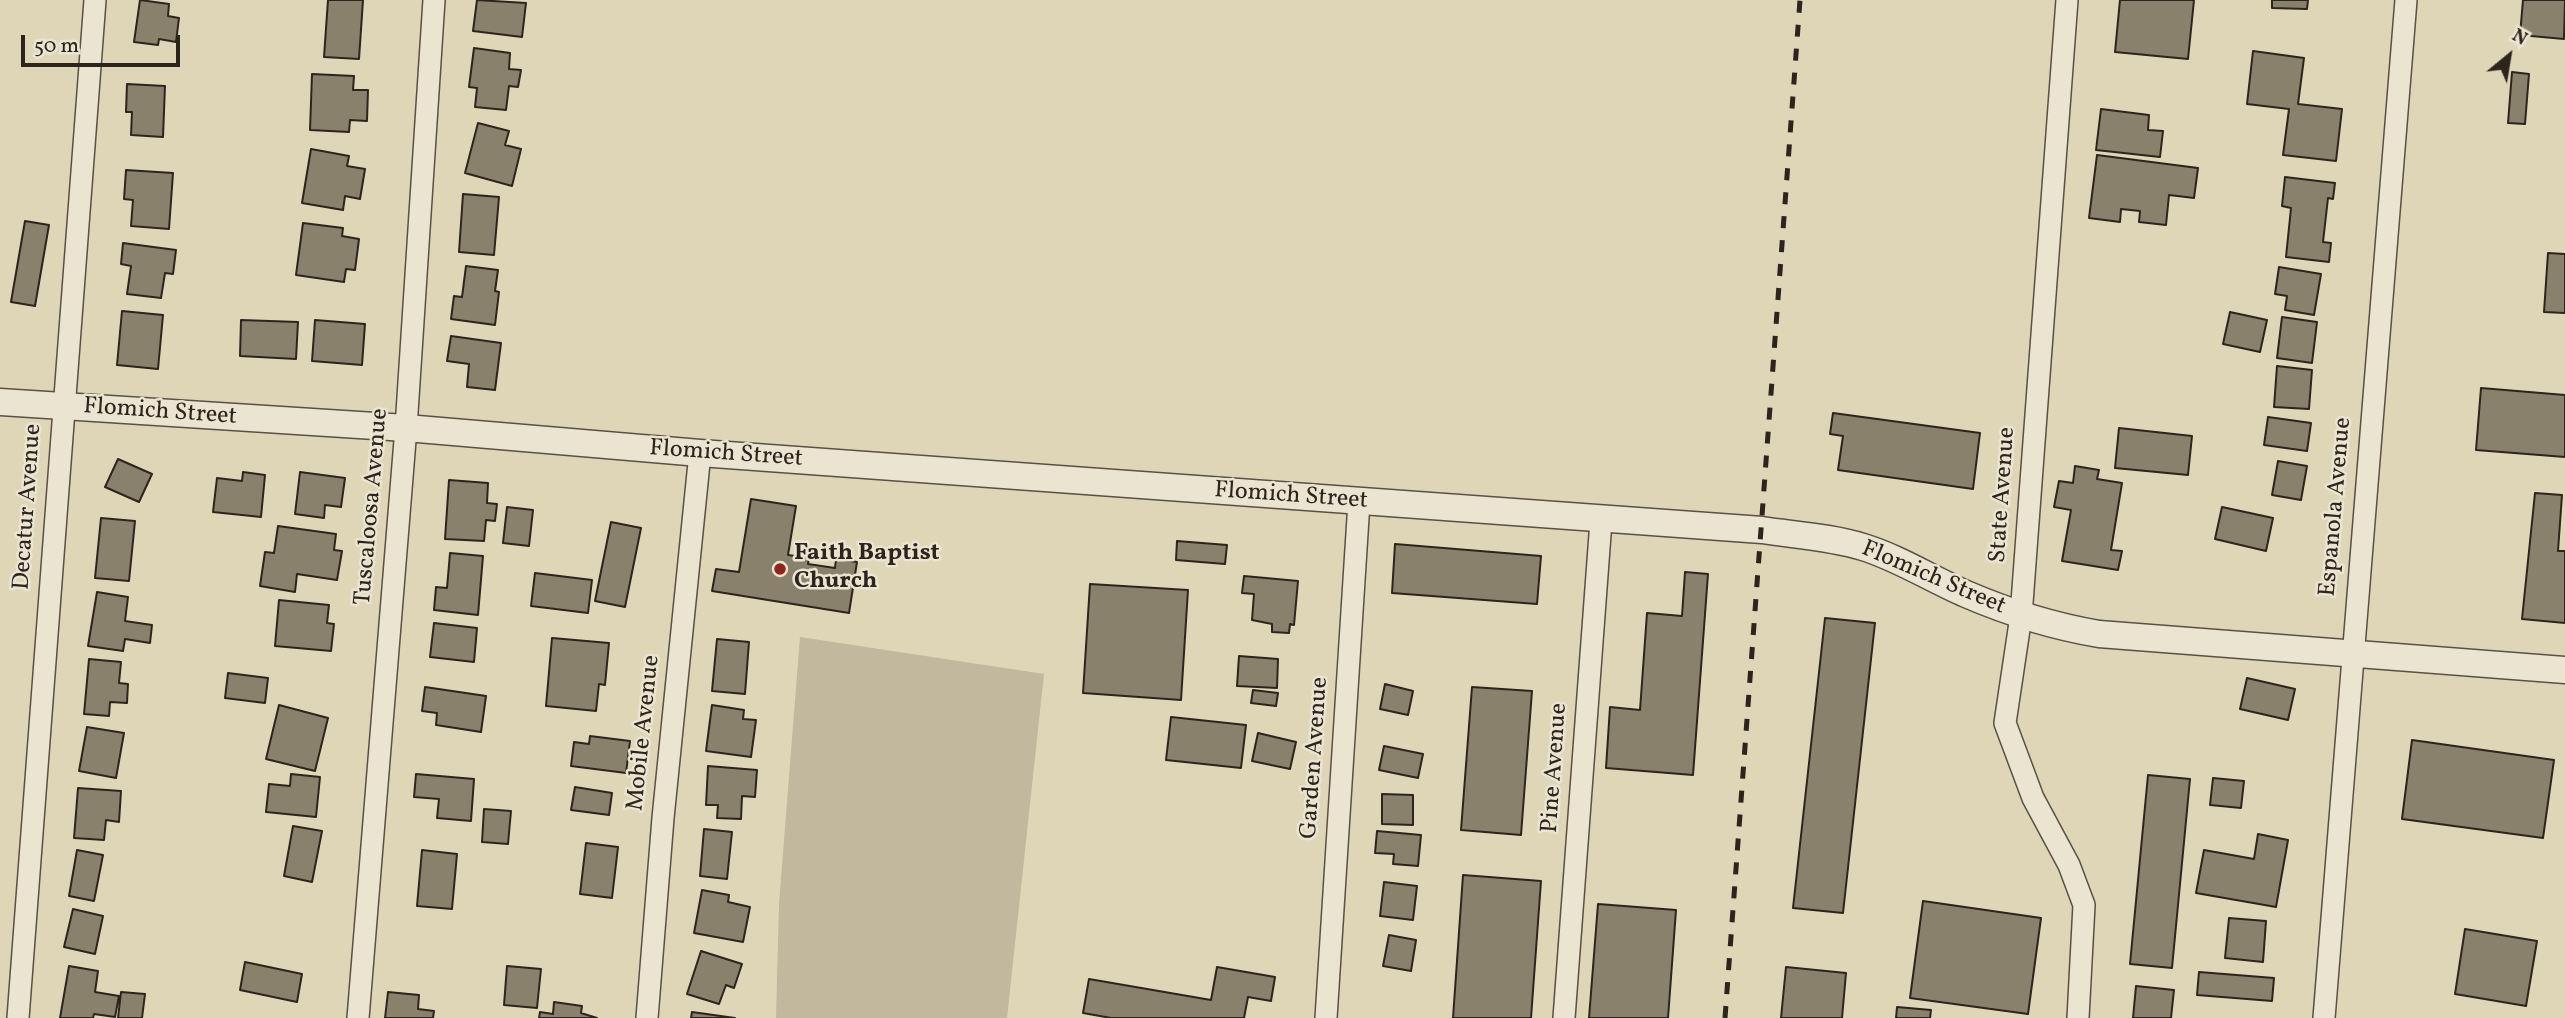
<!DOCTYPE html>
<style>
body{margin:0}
#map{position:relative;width:2565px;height:1018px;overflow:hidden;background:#dfd6b8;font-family:Vollkorn,serif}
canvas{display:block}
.north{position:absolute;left:2474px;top:21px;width:70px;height:70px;-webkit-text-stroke:5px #eae4d1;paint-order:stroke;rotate:30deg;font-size:19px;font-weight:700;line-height:28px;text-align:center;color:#2d241c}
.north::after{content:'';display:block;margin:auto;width:24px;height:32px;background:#2d241c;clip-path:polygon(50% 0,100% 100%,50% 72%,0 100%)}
.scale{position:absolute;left:21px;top:35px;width:159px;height:32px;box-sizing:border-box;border:4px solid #2d241c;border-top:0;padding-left:9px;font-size:21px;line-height:24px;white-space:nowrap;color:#2d241c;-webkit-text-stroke:5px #eae4d1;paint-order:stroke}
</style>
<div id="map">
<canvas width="2565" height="1018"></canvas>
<div class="north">N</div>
<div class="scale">50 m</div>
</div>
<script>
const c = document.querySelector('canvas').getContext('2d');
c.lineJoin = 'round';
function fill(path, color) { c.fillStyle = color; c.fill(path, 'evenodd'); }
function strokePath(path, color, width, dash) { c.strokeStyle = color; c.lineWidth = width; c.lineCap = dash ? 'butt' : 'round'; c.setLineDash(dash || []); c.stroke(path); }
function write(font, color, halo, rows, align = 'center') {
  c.font = font + ' Vollkorn,serif'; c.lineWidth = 5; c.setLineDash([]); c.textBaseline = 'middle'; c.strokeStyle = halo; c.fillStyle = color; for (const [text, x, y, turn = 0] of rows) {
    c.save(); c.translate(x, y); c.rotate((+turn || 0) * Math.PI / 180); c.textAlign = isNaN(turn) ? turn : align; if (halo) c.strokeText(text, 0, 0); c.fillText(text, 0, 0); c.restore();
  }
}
const green = new Path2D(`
 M800 637 1044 674 1007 1018H776L779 904Z`);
const building = new Path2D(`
 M140 0 169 4 168 16 179 18 176 42 159 39 158 45 134 42Z
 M328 0H363L359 59 324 57Z
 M477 0 526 3 522 37 473 31Z
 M2120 0H2194L2188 59 2115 52Z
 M2272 0H2308L2307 9 2272 8Z
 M2523 0H2565L2564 39 2520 35Z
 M474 48 510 53 509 69 521 70 518 87 509 86 506 110 475 107 477 88 469 87Z
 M2253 51 2304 58 2298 104 2342 109 2336 161 2283 155 2289 109 2247 104Z
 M2512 72 2529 74 2525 124 2508 123Z
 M312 74 354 76 353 90H368L367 121 350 120 349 132 310 130Z
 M127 84 165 86 163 137 131 135 132 112H126Z
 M2101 109 2149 115 2148 130 2163 131 2160 157 2096 150Z
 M478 123 509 131 505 145 521 149 512 186 465 173Z
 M311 149 349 156 347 166 365 169 360 199 345 196 343 210 302 203Z
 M2097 155 2198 168 2194 198 2169 195 2166 225 2139 222 2140 211 2121 209 2120 222 2089 218Z
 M126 170 173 173 169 229 131 226 133 200 124 199Z
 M2285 177 2335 183 2333 199 2328 198 2323 242 2331 243 2329 262 2286 257 2291 208 2282 206Z
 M463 194 499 197 494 255 459 252Z
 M25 221 49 225 35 306 11 302Z
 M303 223 343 228 342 236 359 239 355 270 346 269 344 282 296 275Z
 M123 243 176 250 173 274 165 273 161 298 127 294 131 266 121 264Z
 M2548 253 2565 254V313L2544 312Z
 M466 266 498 270 495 291 499 292 495 325 451 319 454 296 462 297Z
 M2279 267 2321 274 2314 315 2285 310 2287 296 2275 294Z
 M122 311 163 315 158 369 117 365Z
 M2230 312 2267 320 2260 352 2223 344Z
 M2282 317 2317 322 2312 363 2277 358Z
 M241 320 298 322 296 359 240 356Z
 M315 320 365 324 362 365 312 361Z
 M451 336 501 343 495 390 467 387 469 364 447 361Z
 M2277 366 2312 370 2309 409 2274 407Z
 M2481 388 2565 395V457L2476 450Z
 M1833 413 1980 433 1973 489 1838 470 1843 436 1830 434Z
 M2268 417 2311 423 2307 451 2264 445Z
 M2119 428 2192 436 2188 475 2115 468Z
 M118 459 152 474 139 502 105 487Z
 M2278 461 2307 466 2301 500 2272 495Z
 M2075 466 2099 470 2097 479 2122 483 2111 550 2122 551 2118 570 2062 561 2071 510 2054 507 2059 481 2073 483Z
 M243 472 265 475 261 517 213 512 217 478 242 481Z
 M300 472 345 478 341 507 325 505 324 518 295 514Z
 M449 480 488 483 487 503 497 504 495 521 486 520 484 541 445 539Z
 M2535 493 2562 495 2558 551H2565V623L2522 619Z
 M751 499 796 506 788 555 809 558 808 564 835 568 836 559 857 562 849 613 712 591 716 569 739 572Z
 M507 507 533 510 529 546 503 543Z
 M2222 507 2273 518 2266 551 2215 539Z
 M101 518 135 521 129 581 95 578Z
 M611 522 641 528 625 607 595 601Z
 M278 526 336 534 334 550 342 551 337 580 297 574 295 592 260 586 265 552 274 553Z
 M1177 541 1227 545 1225 564 1176 560Z
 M1395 544 1541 556 1537 604 1392 593Z
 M450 553 483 556 478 615 434 610 436 587 447 588Z
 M1685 572 1708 574 1693 775 1606 768 1610 707 1640 710 1647 613 1682 616Z
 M535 573 592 580 588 613 531 606Z
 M1244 576 1298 581 1294 625 1290 624 1289 633 1272 632V624L1252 620 1254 594 1242 593Z
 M1090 584 1188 590 1181 700 1083 693Z
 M97 592 128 597 125 621 152 625 150 643 125 639 123 651 88 646Z
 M279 600 329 605 327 623 334 624 331 651 275 646Z
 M1825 618 1875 623 1843 913 1793 908Z
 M434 623 477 628 474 662 430 657Z
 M552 638 609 643 605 685 599 684 596 711 546 706Z
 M717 639 749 642 745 694 712 691Z
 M1239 656 1278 659 1277 688 1237 686Z
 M89 659 121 662 119 683 128 684 127 703 110 702 109 716 84 714Z
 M228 673 268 678 265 703 225 698Z
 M2247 678 2295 689 2288 720 2240 709Z
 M1385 684 1413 691 1408 715 1380 709Z
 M425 687 486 696 481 732 436 725 437 713 422 711Z
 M1472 687 1532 691 1521 835 1461 830Z
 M1253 690 1278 693 1276 706 1251 703Z
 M279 705 328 718 315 771 266 759Z
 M712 705 744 710 743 719 756 720 751 757 706 751Z
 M1171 717 1246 725 1241 768 1166 760Z
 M87 727 124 733 116 778 79 771Z
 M1258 733 1296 742 1290 769 1252 761Z
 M590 736 630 741 626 773 571 766 574 742 589 744Z
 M2412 740 2554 760 2543 838 2402 819Z
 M1384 746 1423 754 1418 778 1379 770Z
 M708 766 757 770 755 797 742 796 741 819 717 818 718 805H706Z
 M291 774 320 777 316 817 266 812 269 784 290 786Z
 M416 774 474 779 471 821 437 818 439 799 414 797Z
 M2148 775 2190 779 2172 968 2130 964Z
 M2213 778 2244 781 2241 808 2210 805Z
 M575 787 612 793 609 815 571 810Z
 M78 788 121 791 119 822 106 820 104 840 74 838Z
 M1382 794 1413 795V825L1382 824Z
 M484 809 511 811 508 844 482 842Z
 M293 826 322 831 312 882 284 876Z
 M704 829 732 832 727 879 700 876Z
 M1377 831 1421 835 1418 866 1393 864 1394 854 1375 853Z
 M2258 834 2288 840 2276 907 2196 893 2204 850 2254 859Z
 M586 843 618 847 612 898 580 894Z
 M77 850 103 855 94 901 69 896Z
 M422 850 457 854 452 909 417 906Z
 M1463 875 1541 881 1531 1018H1453Z
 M1384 882 1417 886 1413 920 1380 916Z
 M702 890 729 895 728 902 750 907 743 942 694 933Z
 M1923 901 2041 918 2028 1014 1910 998Z
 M1598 904 1676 910 1668 1018H1589Z
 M73 909 103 916 95 954 64 947Z
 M2229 918 2266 921 2263 962 2225 958Z
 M2465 929 2537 941 2526 1006 2455 994Z
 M1389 935 1416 940 1411 971 1383 966Z
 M701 951 742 964 734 988 726 985 719 1004 687 994Z
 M245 962 302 974 297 1002 240 990Z
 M69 966 98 971 95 992 119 996 115 1017 94 1014 93 1018H60Z
 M507 966 541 969 537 1008 504 1005Z
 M1217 967 1275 977 1271 1001 1248 997 1244 1018H1111L1083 1013 1089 979 1211 1000Z
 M1786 967 1846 973 1842 1018H1781Z
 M2199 972 2274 978 2272 1001 2197 995Z
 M2136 986 2174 990 2171 1018H2133Z
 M121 992 145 994 142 1018H118Z
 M388 992 419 995 418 1009 434 1011 433 1018H385Z
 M554 1002 582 1006 581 1013 597 1018H539L540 1012 553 1014Z
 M1897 1007 1931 1010 1930 1018H1896Z
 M692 1012 735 1018H691Z`);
const minor = new Path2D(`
 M2067 0 2021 616 2005 723 2033 798 2069 865 2084 905 2078 1018
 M18 1018 95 0
 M358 1018 406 428 434 0
 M647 1018 663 818 700 453
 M1326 1018 1359 502
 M1564 1018 1601 521
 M2324 1018 2406 0`);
const tertiary = new Path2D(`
 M0 402 406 428 700 453 1762 530C1795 535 1831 537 1863 547 1899 558 1931 579 1966 594 2010 613 2052 626 2099 634L2565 670`);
const rail = new Path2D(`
 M1725 1018 1800 0`);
const markers = [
 [780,569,7,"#8f2418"]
];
const streetNames = [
 ["Flomich Street",160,413,4],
 ["Flomich Street",726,455,4],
 ["State Avenue",2004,495,-86],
 ["Flomich Street",1291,497,4],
 ["Decatur Avenue",29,507,-86],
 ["Tuscaloosa Avenue",373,507,-85],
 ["Espanola Avenue",2337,507,-85],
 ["Flomich Street",1933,579,23],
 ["Mobile Avenue",645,733,-84],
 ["Garden Avenue",1316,758,-86],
 ["Pine Avenue",1556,768,-86]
];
const poiNames = [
 ["Faith Baptist",794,555],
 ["Church",794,583]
];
fill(green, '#c1b89d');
fill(building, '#8a816d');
strokePath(building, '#2d241c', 2);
strokePath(minor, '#5a5043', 24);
strokePath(tertiary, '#5a5043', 29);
strokePath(minor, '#eae4d1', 21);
strokePath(tertiary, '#eae4d1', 26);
strokePath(rail, '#2d241c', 5, [12, 12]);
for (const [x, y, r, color] of markers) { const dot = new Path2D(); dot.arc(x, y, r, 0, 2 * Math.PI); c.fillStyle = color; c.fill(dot); strokePath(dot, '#eae4d1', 2.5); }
write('24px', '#2d241c', '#eae4d1', streetNames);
write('bold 24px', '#2d241c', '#eae4d1', poiNames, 'left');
</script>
